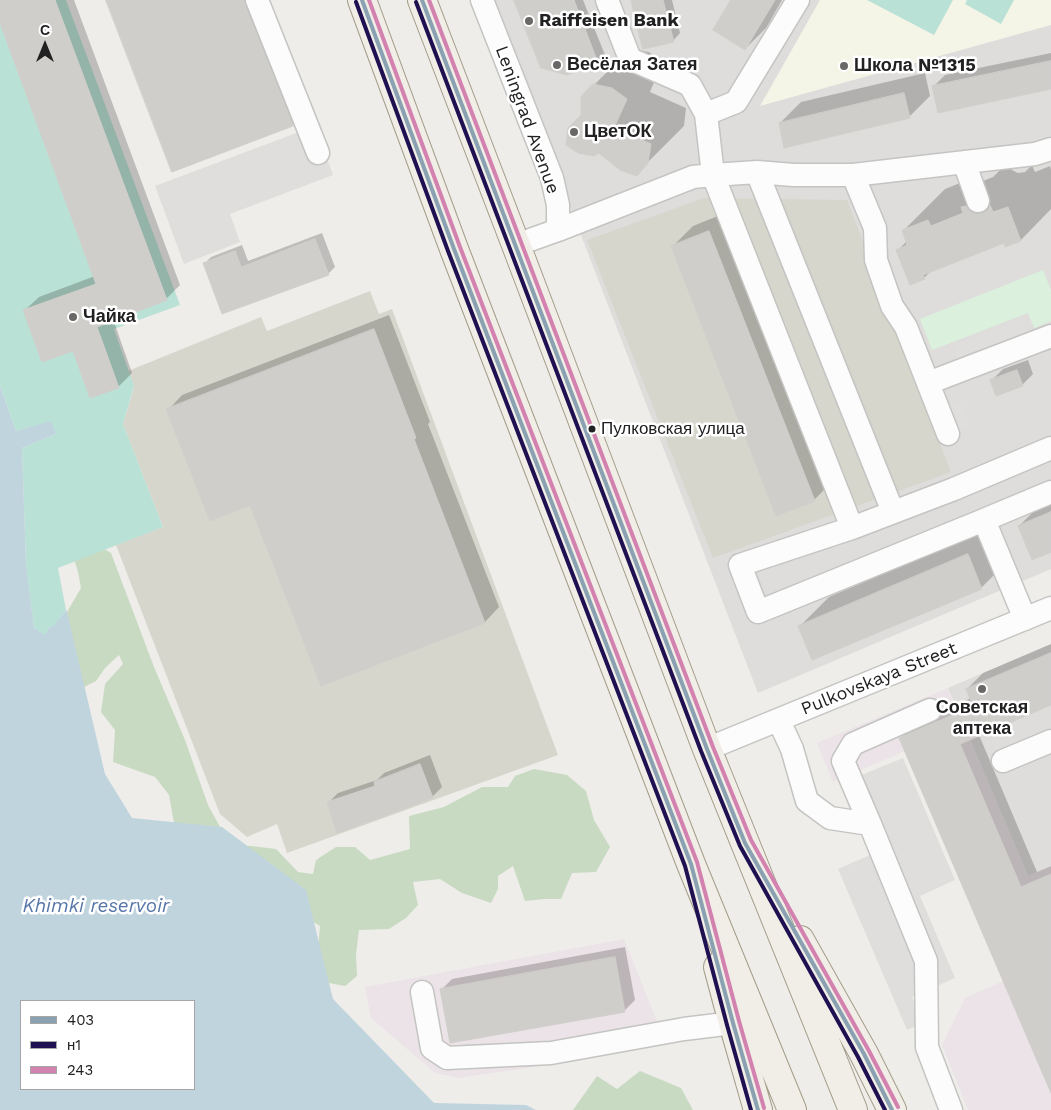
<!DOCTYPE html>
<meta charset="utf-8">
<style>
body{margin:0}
#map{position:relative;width:1051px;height:1110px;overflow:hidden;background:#eeedea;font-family:"Work Sans",sans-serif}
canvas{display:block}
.legend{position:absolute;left:20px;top:1000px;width:175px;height:90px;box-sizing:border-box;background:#fff;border:1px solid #a6a6a6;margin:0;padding:6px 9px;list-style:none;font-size:15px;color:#212121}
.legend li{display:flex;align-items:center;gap:10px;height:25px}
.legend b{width:25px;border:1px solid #a6a6a6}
.north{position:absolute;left:20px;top:20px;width:50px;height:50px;-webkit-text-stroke:4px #fff;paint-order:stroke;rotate:0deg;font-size:14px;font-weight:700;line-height:20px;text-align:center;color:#212121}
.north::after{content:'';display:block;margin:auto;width:18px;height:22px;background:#212121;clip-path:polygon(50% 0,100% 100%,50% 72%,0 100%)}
</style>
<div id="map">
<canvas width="1051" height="1110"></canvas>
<ul class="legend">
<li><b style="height:6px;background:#8aa1b1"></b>403</li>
<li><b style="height:6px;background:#1f1051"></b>н1</li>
<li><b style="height:6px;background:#d382af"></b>243</li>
</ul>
<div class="north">С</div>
</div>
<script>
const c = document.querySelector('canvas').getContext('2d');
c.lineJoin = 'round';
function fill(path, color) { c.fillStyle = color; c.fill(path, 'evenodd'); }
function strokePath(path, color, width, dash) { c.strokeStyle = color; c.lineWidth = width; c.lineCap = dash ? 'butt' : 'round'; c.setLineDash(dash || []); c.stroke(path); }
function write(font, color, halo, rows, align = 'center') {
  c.font = font + ' "Work Sans",sans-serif'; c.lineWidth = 5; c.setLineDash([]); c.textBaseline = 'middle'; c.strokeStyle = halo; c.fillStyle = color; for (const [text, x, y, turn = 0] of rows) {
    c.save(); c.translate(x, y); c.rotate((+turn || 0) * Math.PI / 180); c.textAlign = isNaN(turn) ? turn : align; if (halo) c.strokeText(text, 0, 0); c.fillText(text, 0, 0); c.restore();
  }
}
const residential = new Path2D(`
 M490 0H1051V569L758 693Z
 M1051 644V866L1028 876 948 688Z`);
const industrial = new Path2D(`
 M948 688 1028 876 1051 866V1110H968L942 1045 965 998 1003 981 905 751 833 782 817 743Z
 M624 939 660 1029 579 1042 582 1060 458 1078 435 1073 371 1018 365 987Z`);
const education = new Path2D(`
 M820 0H1051V25L760 106Z`);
const construction = new Path2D(`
 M704 198 847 200 951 472 713 558 587 240Z
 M370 291 379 314 392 309 558 755 287 853 277 824 247 837 220 814 116 545 163 527 123 424 134 387 128 371 261 317 267 331Z`);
const forest = new Path2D(`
 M85 537 111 553 154 667 185 740 208 805 230 845 251 846 276 849 298 872 313 874 316 860 336 847H355L370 860 410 849 409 816 444 807 482 787H508L515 776 534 769 567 775 586 791 594 820 610 847 596 872 572 873 561 899H544L525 901 513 866 498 876V889L491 903 462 893 440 879 413 882 418 905 406 918 389 929 359 930 356 954 357 976 345 986 329 983 317 961 320 926 177 840 169 795 155 777 113 762 115 730 101 712 105 684 123 664 119 655 105 668 96 681 78 690 68 640 67 612 81 588 78 572 72 552Z
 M640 1071 681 1088 693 1110H573L597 1076 617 1089Z`);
const park = new Path2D(`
 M1043 270 1051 290V321L1034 328 1028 313 932 350 920 319Z`);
const pitch = new Path2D(`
 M0 0H66L180 305 114 329 134 386 123 424 163 527 58 568 66 610 54 627 49 628 45 636 34 628 26 564 22 448 56 434 50 422 16 431 0 386Z
 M867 0H953L934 35Z
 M967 0H1014L1001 24 965 4Z`);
const parking = new Path2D(`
 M315 126 333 175 230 214 240 242 184 264 155 186Z
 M1020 320 1025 335 958 361 952 346Z
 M961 401 972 428 957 434 946 407Z
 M903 758 955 880 920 896 955 978 912 997 923 1023 907 1030 838 869 870 855 840 784Z`);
const water = new Path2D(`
 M0 386 16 431 51 421 56 434 22 448 26 564 34 628 45 635 49 628 54 626 66 610 67 612 105 774 132 818 222 827 306 890 333 999 434 1103 526 1105 536 1110H0ZM21 1001H194V1089H21Z`);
const shadow = new Path2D(`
 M0 0H74L180 285 166 299 113 319 132 373 118 387 74 349 25 310 39 297 95 276 0 20Z
 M107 0H253L299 118 292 125Z
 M516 0H583L605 55 598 62 567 74Z
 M632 0H672L680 33 673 41Z
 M733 0H782L766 28 745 49Z
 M630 49 649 52 662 63 650 92 686 108 684 126 636 174 582 115V97Z
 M1051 53V88L934 86 945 75Z
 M925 73 930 96 909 117 780 123 801 102Z
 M1008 165 1012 170 1018 173 1025 172 1032 165 1035 172 1050 166 1051 170V209L1021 240 1006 245 1004 241 932 270 924 278 898 250 907 241 903 231 945 189 970 179 973 185 993 177 1004 166Z
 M730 211 835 479 814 500 672 247 693 226Z
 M322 233 335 267 328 274 223 313 204 264 211 257 242 245 248 261Z
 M389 315 430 422 428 424 499 607 485 622 322 685 251 504 168 410 182 395Z
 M1028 360 1033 374 1022 385 992 380 1003 369Z
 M1051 496V551L1019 526 1048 497Z
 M997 526 1010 559 981 588 800 626 829 597Z
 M1051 644V704L979 735 1037 872 1051 866V1089L901 738 917 722 971 698 967 689 983 673Z
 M430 755 442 787 432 797 368 821 329 802 338 793 377 780 384 773Z
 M625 947 635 1000 624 1011 441 990 452 979Z`);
const building = new Path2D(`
 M0 0H55L167 300 97 327 119 388 90 398 73 351 42 362 23 310 96 284 0 23Z
 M106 0H244L245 5 293 126 172 172Z
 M514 0H574L598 63 567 75 541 68Z
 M631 0H663L674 42 643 49Z
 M731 0H775L745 50 713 30Z
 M1051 61V89L938 113 932 86Z
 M593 84 612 88 627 99 614 128 651 144 648 163 637 176 620 170 599 153 594 156 578 153 566 145 568 128 581 115V97Z
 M904 93 910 118 784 148 779 123Z
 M990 205 993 212 1008 207 1021 241 1005 247 1004 243 923 275 925 279 910 285 896 250 907 245 902 230 928 220 931 226 963 213 961 207 966 206 970 211 976 214 983 213 988 210Z
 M709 231 815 501 776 516 671 246Z
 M315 239 329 275 222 314 203 263 235 251 241 267Z
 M374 329 416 438 414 439 485 623 321 686 250 505 210 521 166 409Z
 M1017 370 1023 386 996 396 990 380Z
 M1051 512V552L1032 560 1018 526Z
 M968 554 982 589 812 660 798 626Z
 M1051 653V705L960 744 1021 887 1051 874V1093L899 738 973 706 966 689Z
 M420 764 433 798 368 822 337 833 327 802 375 786 374 782Z
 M615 957 625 1012 450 1043 440 989Z`);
const minor = new Path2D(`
 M257 0 318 153
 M482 0 552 178 558 205V230L516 245
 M607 0 630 59 690 85 706 114 713 175 852 528
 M706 114 736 102 798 0
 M964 162 978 201
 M757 172 893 512
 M853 175 875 228 876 260 892 306 906 327 948 434
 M558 230 693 177 713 175 757 172 793 175H853L1035 154 1051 149
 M928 383 1051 336
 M984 520 758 612 740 565 852 528 954 489 1051 448
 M1025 619 984 520 1051 492
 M779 721 792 749 807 801 830 818 870 824 926 961 927 1047 951 1110
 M707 749 1051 608
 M1003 761 1051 741
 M870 824 843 761 853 744 930 710
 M422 992 432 1048 447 1058 551 1053 684 1029 733 1023`);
const major = new Path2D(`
 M362 0 454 249 691 864 792 1110
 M422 0 516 245 707 749 853 1110
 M800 940 864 1054 892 1110
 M718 967 733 1023 758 1110`);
const bus1 = new Path2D(`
 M362 0 454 249 691 864 733 1023 758 1110
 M422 0 707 749 745 843 864 1054 892 1110`);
const bus2 = new Path2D(`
 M356 2 448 251 685 866 727 1025 751 1110
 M416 2 701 751 740 846 858 1057 885 1110`);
const bus3 = new Path2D(`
 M369 0 460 247 697 862 739 1021 764 1108
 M429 0 713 747 751 840 869 1051 898 1107`);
const markers = [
 [529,21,5,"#696867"],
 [557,65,5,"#696867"],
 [844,66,5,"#696867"],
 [574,132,5,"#696867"],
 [73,317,5,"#696867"],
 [592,429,4.5,"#212121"],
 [982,689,5,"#696867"]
];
const busNames = [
 ["Пулковская улица",601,429]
];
const poiNames = [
 ["Raiffeisen Bank",539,21],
 ["Весёлая Затея",567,65],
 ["Школа №1315",854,66],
 ["ЦветОК",584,132],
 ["Чайка",83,317],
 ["Советская",982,708,"center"],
 ["аптека",982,729,"center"]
];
const streetNames = [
 ["Leningrad Avenue",527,120,70],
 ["Pulkovskaya Street",879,679,-22]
];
const waterNames = [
 ["Khimki reservoir",96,906]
];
fill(residential, '#dedddb');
fill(industrial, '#ebe3e7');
fill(education, '#f4f5e7');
fill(construction, '#d6d6cc');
fill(forest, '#c8dac2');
fill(park, '#dbf1dd');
fill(pitch, '#bae1d5');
fill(parking, '#dfdedd');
fill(water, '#c0d4de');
fill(shadow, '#0003');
fill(building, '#cfcecb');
strokePath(building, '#d1cfcc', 1);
strokePath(minor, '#c4c4c2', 25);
strokePath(major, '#a39d89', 30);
strokePath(minor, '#fcfcfc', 22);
strokePath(major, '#f1ede7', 28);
strokePath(bus1, '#8aa1b1', 4);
strokePath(bus2, '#1f1051', 4);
strokePath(bus3, '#d382af', 4);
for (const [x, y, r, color] of markers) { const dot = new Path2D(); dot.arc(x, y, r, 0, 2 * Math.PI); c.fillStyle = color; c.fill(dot); strokePath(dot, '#fff', 2); }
write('17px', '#212121', '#fff', busNames, 'left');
write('bold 18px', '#212121', '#fff', poiNames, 'left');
write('18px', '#212121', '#fff', streetNames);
write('italic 19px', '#5675a8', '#fff', waterNames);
</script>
